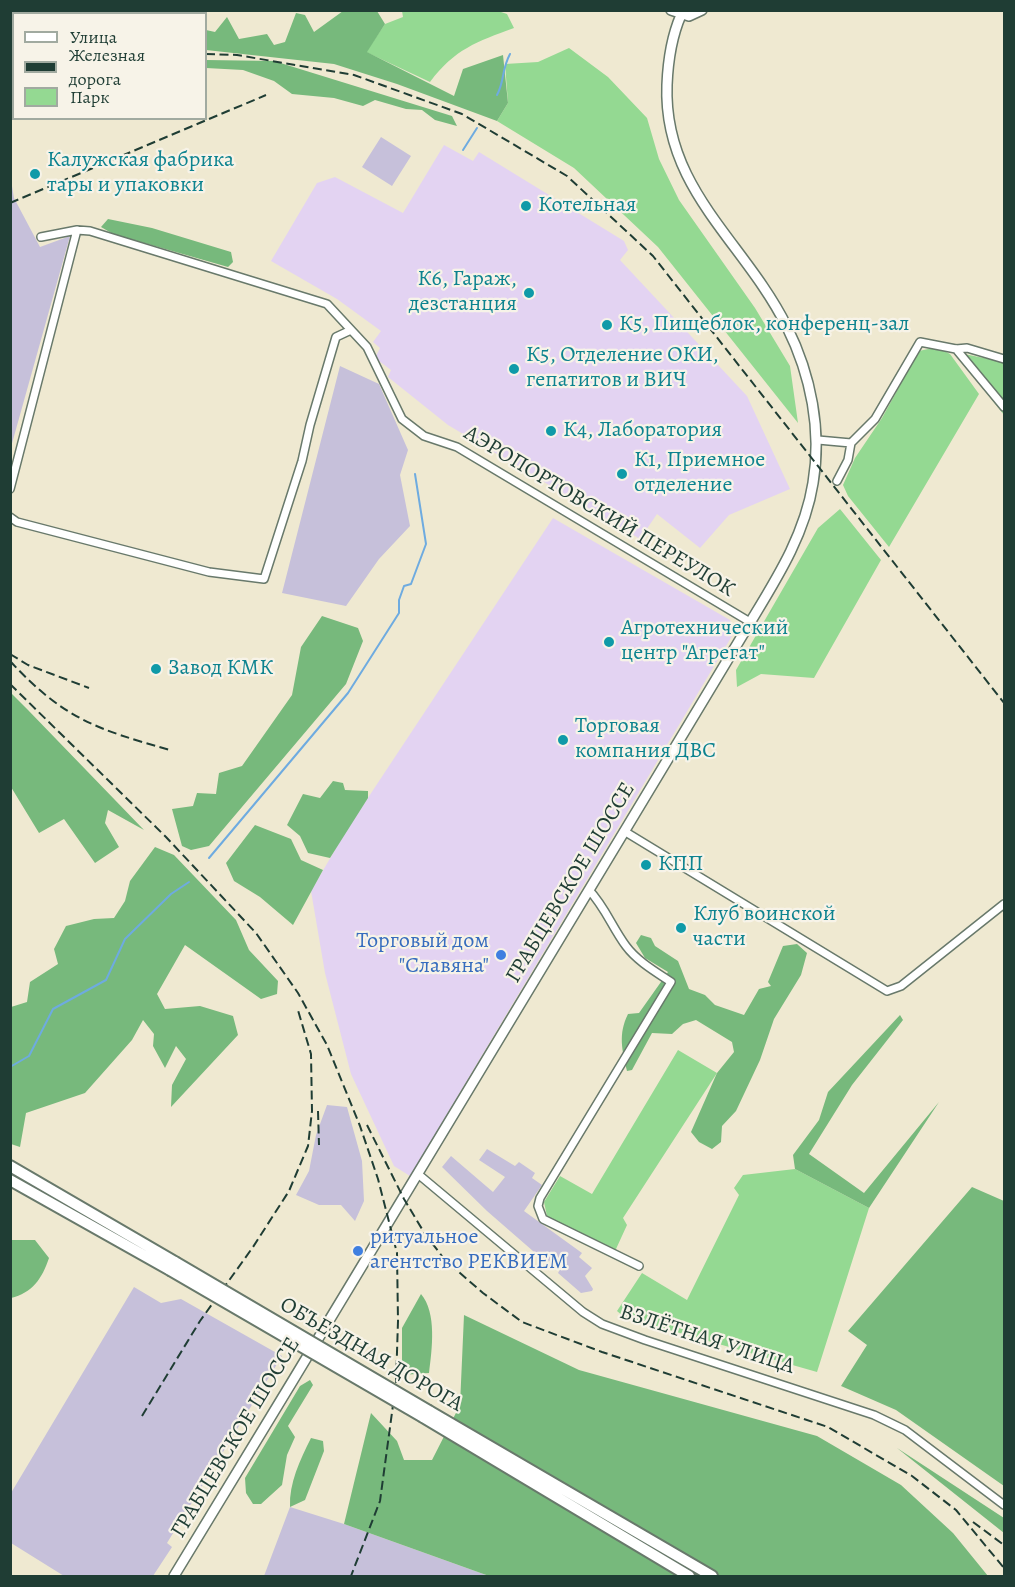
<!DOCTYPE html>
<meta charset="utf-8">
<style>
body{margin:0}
#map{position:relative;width:1015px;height:1587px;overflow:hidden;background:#efe9d1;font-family:Alegreya,serif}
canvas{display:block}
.frame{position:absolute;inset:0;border:12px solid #1f3d34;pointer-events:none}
.legend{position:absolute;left:12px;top:12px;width:195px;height:108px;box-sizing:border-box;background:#f7f3e8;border:2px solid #a1aaa0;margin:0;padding:8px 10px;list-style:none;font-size:18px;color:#1f3d34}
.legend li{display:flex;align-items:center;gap:12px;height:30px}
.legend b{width:30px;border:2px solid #a1aaa0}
</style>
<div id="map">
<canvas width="1015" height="1587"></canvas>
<div class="frame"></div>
<ul class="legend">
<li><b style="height:8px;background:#fff"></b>Улица</li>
<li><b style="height:8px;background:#1f3d34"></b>Железная дорога</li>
<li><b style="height:16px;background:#94d992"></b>Парк</li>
</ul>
</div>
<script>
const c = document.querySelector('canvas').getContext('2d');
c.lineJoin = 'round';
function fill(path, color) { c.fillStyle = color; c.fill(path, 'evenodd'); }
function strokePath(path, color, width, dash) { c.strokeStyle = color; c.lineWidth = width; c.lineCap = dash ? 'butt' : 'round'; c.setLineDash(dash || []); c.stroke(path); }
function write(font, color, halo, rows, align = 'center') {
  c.font = font + ' Alegreya,serif'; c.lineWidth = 4.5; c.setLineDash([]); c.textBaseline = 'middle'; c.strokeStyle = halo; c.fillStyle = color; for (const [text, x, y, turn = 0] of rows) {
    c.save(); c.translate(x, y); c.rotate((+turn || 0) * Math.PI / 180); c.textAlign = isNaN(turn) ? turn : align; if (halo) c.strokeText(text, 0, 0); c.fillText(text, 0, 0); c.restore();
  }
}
const built = new Path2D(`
 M444 145 473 161 479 152 624 241 628 250 620 260 747 396 790 489 729 515 700 548 657 514 640 539 448 425 388 377 391 370 375 358 380 348 373 342 381 331 337 299 271 261 317 183 335 177 403 213Z
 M553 518 730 620 735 631 410 1176 394 1166 351 1074 325 973 311 891 346 831Z`);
const industrial = new Path2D(`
 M381 137 411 156 392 186 362 167Z
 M11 180 14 198 40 247 70 236 11 447Z
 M340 366 379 384 408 450 400 475 410 526 379 559 346 606 282 593Z
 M327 1105 347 1107 362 1161 364 1201 355 1221 341 1205H319L296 1195 309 1171 316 1135Z
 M487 1149 515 1166 519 1162 535 1173 532 1178 542 1185 524 1211 582 1253 579 1257 592 1268 585 1276 593 1289 592 1291 581 1293 558 1273 563 1264 559 1260 556 1263 541 1258 487 1211 442 1167 451 1156 493 1192 505 1177 479 1160Z
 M134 1287 161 1303 181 1299 282 1356 167 1543 172 1547 153 1576H64L11 1543V1493Z
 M290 1507 344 1524 489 1576H264Z`);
const green = new Path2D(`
 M402 11H498L507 14 514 28C476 42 455 49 430 82L366 52 385 24 403 17Z
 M569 48 608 77 647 118 659 159 679 200 755 308 790 366 798 423 658 247 574 168 497 121 508 103 505 64 538 62Z
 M937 347 950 354 979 394 889 547 848 496 843 485 855 458 882 418 919 351Z
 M954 352 1004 362V415Z
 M840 509 881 560 814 678 761 674 737 687 736 670 818 528Z
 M678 1050 717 1073 623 1218 627 1225 616 1249 611 1250 580 1236 547 1216 544 1202 560 1176 592 1194Z
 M795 1169 869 1208 817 1372 624 1317 617 1311 642 1273 687 1300 739 1195 734 1188 743 1175Z`);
const forest = new Path2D(`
 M39 11V10L124 11 121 14H39Z
 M343 11H377L385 24 367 52 454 96 463 69 503 55 508 103 497 121 397 84 334 64 206 50V30L215 32 227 17 239 39 267 34 274 45 285 42 296 13 305 15 314 32Z
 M206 60 274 61 452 116 457 126 435 120 422 110 406 109 375 100 363 106 334 98 292 94 274 81 243 70 206 68Z
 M108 219 152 228 231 252 233 262 228 267 113 234 101 227Z
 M322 616 358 628 363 641 346 684 209 846 191 850 182 846 172 809 193 806 197 793 216 794 219 773 242 766 292 695 301 647Z
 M11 693 28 710 144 830 108 810 105 823 119 847 95 863 64 819 39 833 11 787Z
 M333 781 343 783 345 790 368 791V798L330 858 308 853 300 836 287 825 303 794 320 798Z
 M255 825 291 839 301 860 323 870 293 925 260 897 234 881 226 863Z
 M155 847 174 855 236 920 249 950 278 981 277 994 261 999 185 945 157 994 165 1009 200 1006 233 1016 238 1035 171 1107 172 1085 186 1059 176 1046 165 1068 153 1046 154 1034 143 1020 132 1040 85 1093 26 1113 20 1147 11 1144V1007L27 1002 30 982 58 964 54 949 66 926 94 919 114 918 125 901 130 881Z
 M641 935 651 938 655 946 678 961 689 989 705 995 715 1005 744 1015 759 989 771 986 768 982 783 946 797 944 807 953 801 975 774 1019 760 1060 736 1111 722 1126 721 1142 712 1149 699 1142 691 1132 717 1073 734 1052 732 1042 696 1020 683 1024 672 1034 652 1033 632 1070 627 1071C622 1050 618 1034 628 1014L639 1013 668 972 645 958 636 943Z
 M900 1015 903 1020 852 1085 809 1154 864 1193 939 1102 869 1208 795 1169 793 1155 819 1120 828 1092Z
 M972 1187 1004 1201V1486L896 1410 841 1386 867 1345 848 1331Z
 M11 1240H35L49 1258C42 1279 32 1293 11 1298Z
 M421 1294C437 1313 432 1349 429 1373L402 1375V1328Z
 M464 1315 579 1370 817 1436 901 1485 953 1533 988 1576H489L344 1524 371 1413 397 1441 404 1460H432L460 1405Z
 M310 1380 313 1385 288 1426 295 1437 287 1455 282 1485 261 1504H253L246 1493 245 1478 300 1386Z
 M311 1438 323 1441 324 1451 305 1500 290 1507C289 1483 300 1460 311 1438Z
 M897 1448 1004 1518V1533Z`);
const stream = new Path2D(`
 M497 95C505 80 501 71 510 54
 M463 150 477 128
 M209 858 348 693 399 613V600L404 586 411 584 426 544 415 474
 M10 1067 29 1056 53 1009 106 980 125 939 171 894 189 882`);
const minor = new Path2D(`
 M41 237 77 230 90 231 327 304 367 347 402 419 424 436 457 447 750 622
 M956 349 1004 407
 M818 440 851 443 848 460 837 481
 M851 443 875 419 920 342 956 349 967 348 1004 359
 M10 489 77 230
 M10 517 17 522 209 572 264 579 302 461 310 425 336 337 351 330
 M624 831 887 991 901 986 1004 904
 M589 890C605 907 612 927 626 946 637 961 656 972 671 982L540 1198 538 1206 543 1219 639 1266
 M418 1174 583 1312 602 1324 645 1340 874 1415 905 1430 1004 1505`);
const major = new Path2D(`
 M671 10 689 16 702 10
 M174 1576C326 1327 476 1077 627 827 665 763 704 700 742 636 771 587 804 540 813 483 822 431 811 375 787 327 745 242 663 189 667 85 668 60 671 38 681 15`);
const highway = new Path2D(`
 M10 1166 175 1262
 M10 1180 170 1270
 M429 1411 712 1576
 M423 1417 689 1576`);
const rail = new Path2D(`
 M10 18 14 15
 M206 54 237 55 354 75 462 114 567 176 653 256 1004 703
 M10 79 14 78
 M10 203 266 95
 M10 654 28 665 89 688
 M10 661C64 719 96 729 170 750
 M10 684 166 837 256 933 298 993 327 1045 360 1126 378 1179 397 1253 398 1321 396 1383 380 1501 351 1576
 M318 1111 319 1145
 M367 1125 404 1199 425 1234 445 1260 483 1293 522 1322 602 1352 828 1427 912 1476 956 1510 1004 1568
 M142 1416 200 1321 253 1247 289 1191 308 1146 312 1111 311 1054 297 1007
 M973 1522 1004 1545`);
const highwayBridge = new Path2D(`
 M175 1262 429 1411
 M170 1270 423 1417`);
const markers = [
 [35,174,6,"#0f9aa8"],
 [526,206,6,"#0f9aa8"],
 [529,293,6,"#0f9aa8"],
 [607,325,6,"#0f9aa8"],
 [514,369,6,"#0f9aa8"],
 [551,431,6,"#0f9aa8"],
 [622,474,6,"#0f9aa8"],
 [609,642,6,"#0f9aa8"],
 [156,669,6,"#0f9aa8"],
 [563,740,6,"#0f9aa8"],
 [646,865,6,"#0f9aa8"],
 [681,928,6,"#0f9aa8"],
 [501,955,6,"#3f7fe0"],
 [358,1251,6,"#3f7fe0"]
];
const cultureNames = [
 ["Калужская фабрика",47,161],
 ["тары и упаковки",47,186],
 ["Котельная",538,206],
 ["К6, Гараж,",517,280,"right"],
 ["дезстанция",517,305,"right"],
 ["К5, Пищеблок, конференц-зал",619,325],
 ["К5, Отделение ОКИ,",526,356],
 ["гепатитов и ВИЧ",526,381],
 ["К4, Лаборатория",563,431],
 ["К1, Приемное",634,461],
 ["отделение",634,486],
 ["Агротехнический",621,629],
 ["центр \"Агрегат\"",621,654],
 ["Завод КМК",168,669],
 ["Торговая",575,727],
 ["компания ДВС",575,752],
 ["КПП",658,865],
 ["Клуб воинской",693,915],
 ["части",693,940]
];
const streetNames = [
 ["АЭРОПОРТОВСКИЙ ПЕРЕУЛОК",599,512,31],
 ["ГРАБЦЕВСКОЕ ШОССЕ",571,883,-59],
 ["ВЗЛЁТНАЯ УЛИЦА",707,1340,18],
 ["ОБЪЕЗДНАЯ ДОРОГА",371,1355,30],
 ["ГРАБЦЕВСКОЕ ШОССЕ",236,1438,-59]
];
const shopNames = [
 ["Торговый дом",489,942],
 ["\"Славяна\"",489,967],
 ["ритуальное",370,1238,"left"],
 ["агентство РЕКВИЕМ",370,1263,"left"]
];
fill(built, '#e3d3f2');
fill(industrial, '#c6c0da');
fill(green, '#94d992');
fill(forest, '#77b97c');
strokePath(stream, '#6eabe0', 2);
strokePath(minor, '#68796b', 10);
strokePath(major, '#68796b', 12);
strokePath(highway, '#68796b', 14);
strokePath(minor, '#fff', 7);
strokePath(major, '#fff', 9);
strokePath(highway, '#fff', 10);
strokePath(rail, '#1f3d34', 2, [9, 4.5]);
strokePath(highwayBridge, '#68796b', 14, []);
strokePath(highwayBridge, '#fff', 10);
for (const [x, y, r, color] of markers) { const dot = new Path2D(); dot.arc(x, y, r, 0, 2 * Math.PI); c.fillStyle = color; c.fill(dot); strokePath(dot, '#f7f3e8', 2); }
write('22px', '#0d838f', '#f7f3e8', cultureNames, 'left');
write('22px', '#1f3d34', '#f7f3e8', streetNames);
write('22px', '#366cbe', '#f7f3e8', shopNames, 'right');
</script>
